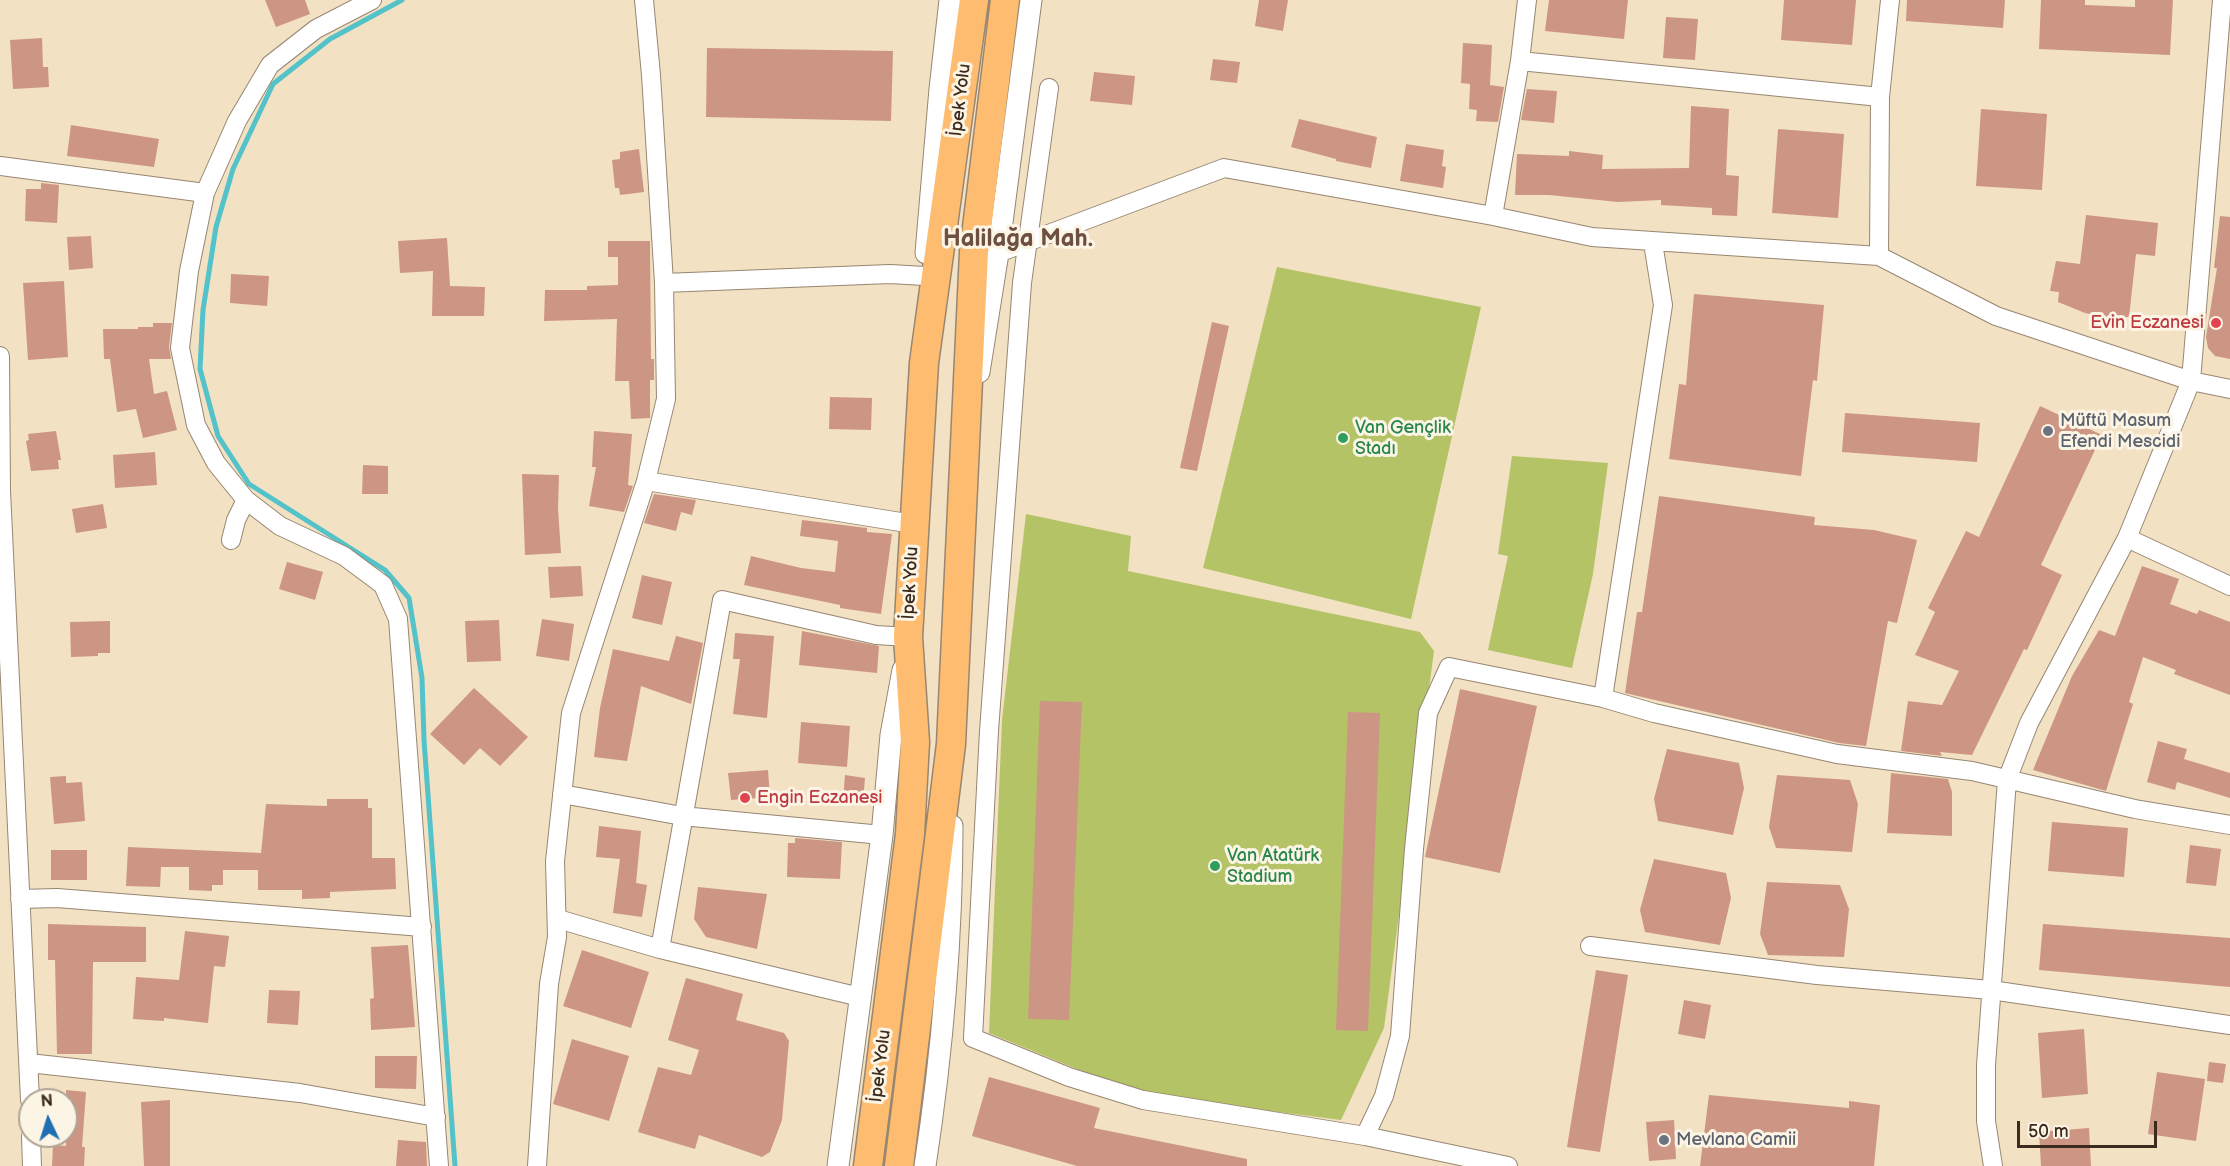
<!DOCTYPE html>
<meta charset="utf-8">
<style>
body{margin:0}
#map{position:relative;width:2230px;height:1166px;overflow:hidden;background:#f3e1c4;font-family:"Balsamiq Sans",sans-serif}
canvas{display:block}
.north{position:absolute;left:18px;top:1088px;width:60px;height:60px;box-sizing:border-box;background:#fcf5e5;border:2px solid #afa495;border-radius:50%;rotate:356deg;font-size:16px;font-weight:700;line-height:24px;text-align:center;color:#3b2a1e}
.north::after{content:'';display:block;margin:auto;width:21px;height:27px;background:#1f6fb2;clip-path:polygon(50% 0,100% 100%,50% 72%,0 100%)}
.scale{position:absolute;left:2017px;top:1121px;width:140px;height:27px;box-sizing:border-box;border:3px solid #3b2a1e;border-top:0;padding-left:8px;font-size:18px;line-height:21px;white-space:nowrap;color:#3b2a1e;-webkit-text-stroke:4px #fcf5e5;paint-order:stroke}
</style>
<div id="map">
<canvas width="2230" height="1166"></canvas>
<div class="north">N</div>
<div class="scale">50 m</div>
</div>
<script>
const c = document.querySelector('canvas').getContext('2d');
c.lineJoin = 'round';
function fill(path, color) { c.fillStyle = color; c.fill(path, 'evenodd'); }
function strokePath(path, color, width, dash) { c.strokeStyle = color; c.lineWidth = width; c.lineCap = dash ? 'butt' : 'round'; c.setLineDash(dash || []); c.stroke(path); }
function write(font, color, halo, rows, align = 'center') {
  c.font = font + ' "Balsamiq Sans",sans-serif'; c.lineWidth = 6; c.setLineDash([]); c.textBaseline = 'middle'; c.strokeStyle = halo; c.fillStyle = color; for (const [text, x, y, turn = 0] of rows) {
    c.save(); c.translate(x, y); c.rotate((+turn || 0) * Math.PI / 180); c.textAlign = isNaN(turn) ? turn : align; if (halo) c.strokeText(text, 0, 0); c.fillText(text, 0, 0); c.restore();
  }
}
const green = new Path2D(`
 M1277 267 1481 307 1411 619 1203 568Z
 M1512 456 1608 463 1593 574 1572 668 1488 650 1508 556 1498 554Z
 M1026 514 1131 536 1128 571 1420 632 1434 651 1384 1028 1341 1120 1138 1094 989 1033 1002 720Z`);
const stream = new Path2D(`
 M402 0 330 39 273 84 233 169 216 227 203 310 200 369 218 436 249 484 385 570 409 598 422 678 424 740 455 1166`);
const building = new Path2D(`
 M265 0H305L310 14 276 27Z
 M1259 0H1288L1283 31 1255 26Z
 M1549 0H1628L1624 39 1545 31Z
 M1784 0H1856L1852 45 1781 40Z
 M1907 0H2005L2003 28 1906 21Z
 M2041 0H2085V5L2135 7V0H2173L2170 55 2039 49Z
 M1666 17 1698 19 1695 60 1663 58Z
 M42 38 43 67H48L49 87 13 89 10 40Z
 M1463 43 1492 45 1490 85 1504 87 1498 122 1476 121 1477 110 1469 109 1470 84 1461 83Z
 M707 48 893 51 891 121 706 117Z
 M1213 59 1240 62 1237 83 1210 80Z
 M1094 72 1135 76 1132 105 1090 101Z
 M1527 89 1557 91 1554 123 1521 120Z
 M1691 106 1729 109 1726 175 1739 176 1737 216 1712 215V208L1661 205V200L1618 202 1549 195H1515L1517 154 1569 156V151L1603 155 1602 169 1689 168Z
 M1981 109 2047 114 2042 190 1976 186Z
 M1299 119 1377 137 1371 168 1336 161V159L1291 147Z
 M71 125 159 139 154 167 67 156Z
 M1778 129 1844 134 1838 218 1772 213Z
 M1406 144 1444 150 1442 166 1446 167 1443 188 1400 181Z
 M639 149 644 192 620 195 619 188H615L612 160 620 159V152Z
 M41 183 59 185 57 223 25 221 26 189H41Z
 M2086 215 2158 223 2155 256 2136 254 2129 317 2110 318 2085 313 2058 302 2059 292 2050 291 2056 261 2080 264Z
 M2220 216 2230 217V359L2215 356 2208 348 2206 337 2217 268H2214Z
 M91 236 93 268 69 270 67 237Z
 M447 238 450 286 485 287 484 316H432L433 271 400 273 398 241Z
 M608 241H650L651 359H654V380H650V418L631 419 629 381H615L617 319 544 321 545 290H587V286L618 285V257H608Z
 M231 274 269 276 267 306 230 303Z
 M64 281 68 357 28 360 23 283Z
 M1694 294 1824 305 1817 381 1813 380 1801 476 1669 459 1679 384 1686 385Z
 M1212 322 1229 326 1197 471 1180 468Z
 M153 323H172L169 347 171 359H149L154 394 167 391 177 430 143 438 136 409 117 412 110 359H104L103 329H138V327H153Z
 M830 397 872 398 871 430 829 429Z
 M2040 406 2102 435 2041 565 2062 575 2027 650 2024 649 1972 755 1940 752 1942 756 1901 751 1908 701 1942 705 1959 671 1915 655 1935 612 1928 608 1966 531 1979 537Z
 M1845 413 1980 423 1977 462 1842 452Z
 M56 431 61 460H58L59 469 31 471 26 441 29 440 28 434Z
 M594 431 632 434 628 485 633 486 624 512 589 506 596 467H592Z
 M155 452 157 485 115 488 113 455Z
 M363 465 388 466V494H362Z
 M522 474 559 475 558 508 561 553 525 555Z
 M654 494 696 500 692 515 681 512 676 531 644 523Z
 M1659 496 1815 517 1814 525 1874 530 1917 540 1897 623 1888 621 1866 746 1839 743 1625 693 1637 612H1642Z
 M103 504 107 528 76 533 72 509Z
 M802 520 867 528V532L892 534 881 614 840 608V605L744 585 751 556 801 568 835 572 838 541 800 536Z
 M287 562 323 572 315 600 279 589Z
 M581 566 583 596 550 598 548 567Z
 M2142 566 2179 579 2170 604 2197 614 2199 610 2230 622V695L2174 674 2176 670 2143 657 2129 702 2133 704 2106 791 2033 770 2072 676 2099 630 2115 636Z
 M642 575 672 582 662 625 632 618Z
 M542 619 574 624 569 661 536 656Z
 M499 620 501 661 467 662 465 621Z
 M110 621V653H98V656L71 657 70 622Z
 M802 631 879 646 877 673 799 665Z
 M735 633 774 636 767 718 733 714 740 659H733Z
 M676 636 703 643 691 704 641 686 627 761 594 757 600 708 613 649 669 661Z
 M474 688 528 737 500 766 480 748 464 765 430 734Z
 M1460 689 1537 706 1500 873 1425 857Z
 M1040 701 1082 702 1069 1020 1028 1019Z
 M1348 712 1380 713 1368 1031 1336 1030Z
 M801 722 850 726 847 767 798 763Z
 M2158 741 2187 749 2184 759 2230 773V798L2177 782 2175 790 2147 782Z
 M1667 749 1739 763 1744 788 1733 835 1658 821 1654 799Z
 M768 770 770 797 731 800 728 773Z
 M1891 773 1948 779 1952 792V836L1887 833Z
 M845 775 865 778 863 802 843 800Z
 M1777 775 1850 780 1858 804 1852 852 1776 848 1769 827Z
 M66 776V783L82 782 85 821 54 824 50 777Z
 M327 799H368V808H372V858H395L396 889 330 892V898L302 899V890H258V870H223V885H212V891L189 890V867H161L160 887 126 886 128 847 261 853 266 804 327 806Z
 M2052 822 2128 828 2124 877 2048 871Z
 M599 826 641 831 636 883 647 885 642 917 613 913 620 859 596 857Z
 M795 838 842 842 840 879 787 877 788 843H795Z
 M2190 845 2221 849 2216 886 2186 883Z
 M51 850H87V880H51Z
 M1654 859 1726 873 1731 898 1720 945 1645 932 1640 910Z
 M1767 882 1840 885 1849 909 1844 957 1768 955 1760 934Z
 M698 887 767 894 757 949 706 937 694 919Z
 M48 924 146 927V962H93L92 1054H57L55 960H48Z
 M2043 924 2230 938V987L2039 970Z
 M185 931 229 936 225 967 214 966 208 1023 164 1018V1021L133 1019 136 977 179 980Z
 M408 945 415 1027 371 1030 370 999 374 998 371 947Z
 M582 950 649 972 631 1028 563 1006Z
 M1596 970 1628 975 1600 1152 1567 1147Z
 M686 978 743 994 736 1020 784 1033 789 1041 782 1120 770 1152 762 1157 699 1135 695 1149 638 1132 658 1067 691 1075 699 1050 668 1040Z
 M269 990 300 991 298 1025 267 1023Z
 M1684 1000 1711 1005 1705 1039 1678 1034Z
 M2084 1029 2088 1094 2042 1098 2038 1033Z
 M572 1039 629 1056 609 1121 553 1104Z
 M375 1056H417L416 1089 375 1088Z
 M2209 1062 2226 1064 2223 1083 2207 1081Z
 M2157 1072 2205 1079 2196 1141 2148 1134Z
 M989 1077 1100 1108 1094 1128 1247 1159V1166H1077L972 1136Z
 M66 1090 86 1092 82 1147H85L84 1166H52L53 1145 66 1146Z
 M1709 1095 1849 1108V1101L1880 1105 1874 1166H1700Z
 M170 1100V1166H144L141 1102Z
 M1674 1120 1676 1159 1649 1161 1646 1122Z
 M2089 1128 2091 1166H2041L2039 1132Z
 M398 1140 426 1142 427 1166H396Z`);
const minor = new Path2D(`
 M372 0 316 29 270 65 237 121 205 193 189 271 180 348 196 425 216 463 246 500 280 526 344 556 383 585 398 619 439 1166
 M1520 61 1880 97
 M1049 88 1022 283 989 731 973 1038 1069 1077 1143 1100 1365 1136 1508 1166
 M0 166 205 193
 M1493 216 1520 61 1527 0
 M998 253 1224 168 1493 216 1592 237 1879 256 1996 316 2191 381 2230 389
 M1879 256 1880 97 1890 0
 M664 283 890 274 925 276
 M0 356 1 491 30 1100
 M646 481 913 524
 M2127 538 2230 586
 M231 540 236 520 246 500
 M1603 698 1663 305 1653 243
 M562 794 682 816 882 835
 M20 899 57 898 422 927
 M558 919 660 949 860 997
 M1590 946 1817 975 1991 990 2230 1025
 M660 949 722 600 876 635 908 637
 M29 1063 300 1093 436 1117
 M31 1136 32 1166
 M1365 1136 1384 1096 1400 1036 1414 849 1428 713 1449 667 1603 698 1654 713 1837 754 1972 771 2135 809 2230 825
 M537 1166 549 984 557 937 555 861 571 713 646 481 666 399 664 283 651 75 644 0
 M1993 1166 1986 1121V1065L2007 780 2029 723 2127 538 2191 381 2222 0`);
const tertiary = new Path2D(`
 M926 253 940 89 950 0
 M979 372 998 253 1031 0
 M838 1166 882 835 891 735 903 670
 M925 1166C942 1054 952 939 952 826`);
const trunk = new Path2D(`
 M868 1166 910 834 915 742 908 637 924 363 974 0
 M899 1166 951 744 974 252 1005 0`);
const markers = [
 [2216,323,6,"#e0444e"],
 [2048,431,6,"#6b7280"],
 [1343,438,6,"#2e9e5b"],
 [745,798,6,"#e0444e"],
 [1215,866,6,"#2e9e5b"],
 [1664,1140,6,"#6b7280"]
];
const streetNames = [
 ["İpek Yolu",961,100,-83],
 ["İpek Yolu",911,583,-87],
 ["İpek Yolu",881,1066,-83]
];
const healthNames = [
 ["Evin Eczanesi",2204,323],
 ["Engin Eczanesi",757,798,"left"]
];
const worshipNames = [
 ["Müftü Masum",2060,421],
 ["Efendi Mescidi",2060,442],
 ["Mevlana Camii",1676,1140]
];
const leisureNames = [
 ["Van Gençlik",1355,428],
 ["Stadı",1355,449],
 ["Van Atatürk",1227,856],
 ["Stadium",1227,877]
];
const districtNames = [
 ["Halilağa Mah.",1018,240]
];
fill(green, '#b4c365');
strokePath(stream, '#54c2c9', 5);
fill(building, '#cd9684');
strokePath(minor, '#978671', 20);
strokePath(tertiary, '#978671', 23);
strokePath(trunk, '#978671', 31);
strokePath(minor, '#fff', 18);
strokePath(tertiary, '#fff', 21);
strokePath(trunk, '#febc70', 28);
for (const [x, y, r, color] of markers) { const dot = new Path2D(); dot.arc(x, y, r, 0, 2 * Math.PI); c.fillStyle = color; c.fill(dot); strokePath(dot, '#fcf5e5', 2); }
write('18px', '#3b2a1e', '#fcf5e5', streetNames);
write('18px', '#be3a42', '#fcf5e5', healthNames, 'right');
write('18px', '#5b616d', '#fcf5e5', worshipNames, 'left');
write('18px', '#27864d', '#fcf5e5', leisureNames, 'left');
write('bold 24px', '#6e5042', '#fcf5e5', districtNames);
</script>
